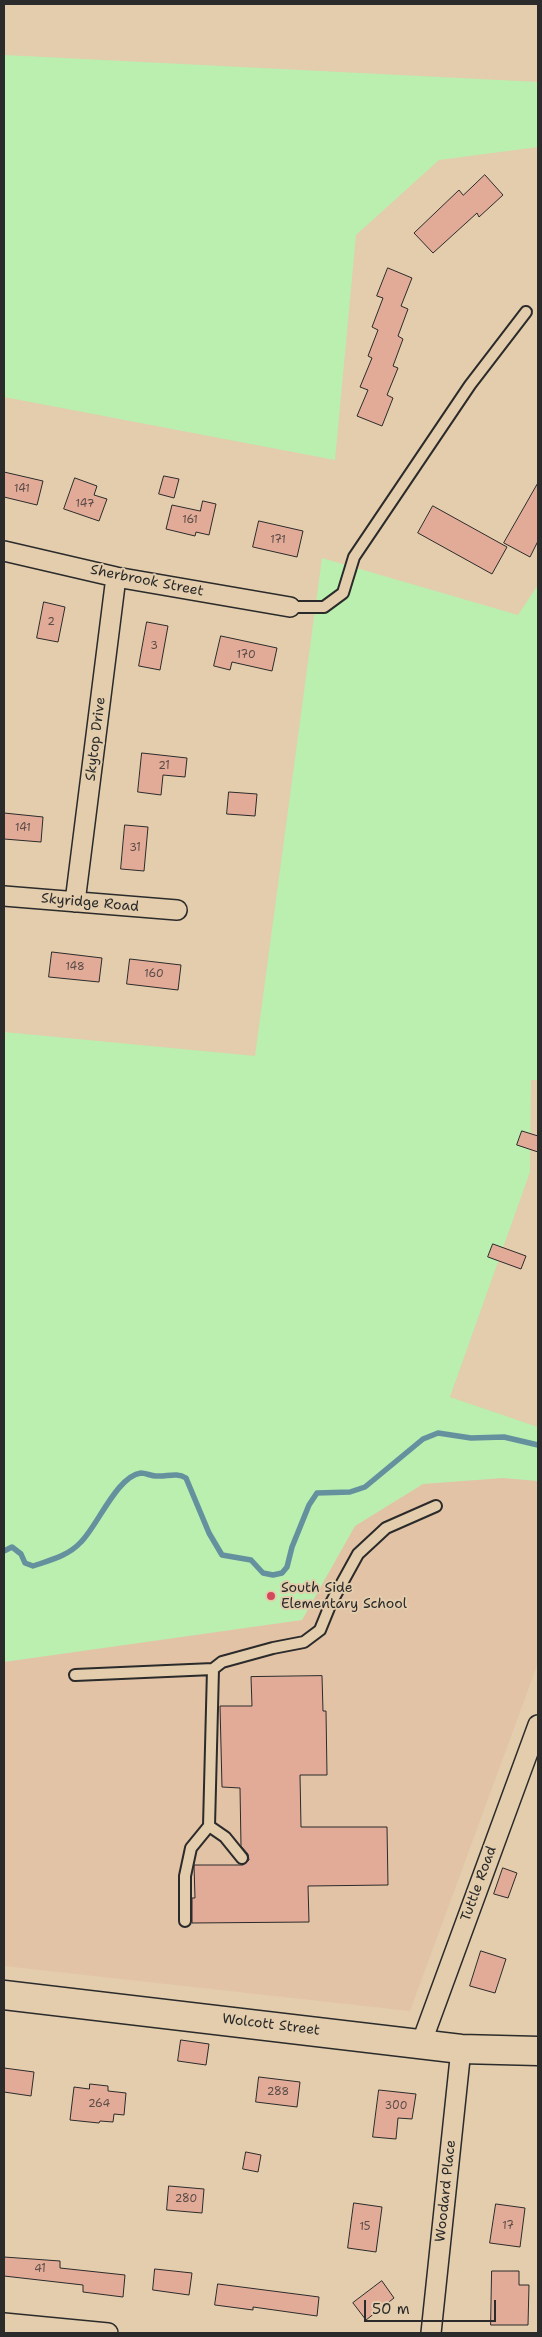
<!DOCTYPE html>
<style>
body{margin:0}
#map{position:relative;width:542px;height:2337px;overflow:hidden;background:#e3cdac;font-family:"Shantell Sans",sans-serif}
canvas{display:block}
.frame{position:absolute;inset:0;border:5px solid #2b2b2b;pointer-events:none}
.scale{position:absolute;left:364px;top:2300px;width:132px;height:22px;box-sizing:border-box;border:2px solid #2b2b2b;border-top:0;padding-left:6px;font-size:15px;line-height:18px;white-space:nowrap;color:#2b2b2b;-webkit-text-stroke:4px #e3cdac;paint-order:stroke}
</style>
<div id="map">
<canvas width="542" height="2337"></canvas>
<div class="frame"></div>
<div class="scale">50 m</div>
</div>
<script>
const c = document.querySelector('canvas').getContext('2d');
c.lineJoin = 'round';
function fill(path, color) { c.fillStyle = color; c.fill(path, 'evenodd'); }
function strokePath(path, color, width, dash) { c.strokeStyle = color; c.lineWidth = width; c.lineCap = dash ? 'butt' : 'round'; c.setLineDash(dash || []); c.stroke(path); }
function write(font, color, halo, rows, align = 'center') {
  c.font = font + ' "Shantell Sans",sans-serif'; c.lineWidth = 4; c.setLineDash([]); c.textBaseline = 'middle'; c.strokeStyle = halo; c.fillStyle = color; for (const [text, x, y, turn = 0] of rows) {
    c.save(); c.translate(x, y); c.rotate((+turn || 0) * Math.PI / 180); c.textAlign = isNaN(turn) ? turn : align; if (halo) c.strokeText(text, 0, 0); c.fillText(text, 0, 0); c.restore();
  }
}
const built = new Path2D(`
 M176 1091 530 1172 450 1397 538 1427V1663L410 2011 4 1966V1529Z`);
const green = new Path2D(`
 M4 55 538 82V147L439 160 356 235 335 460 4 397Z
 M322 558 518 615 538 585V1080H531L530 1172 450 1397 538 1427V1481L503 1478 423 1484 355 1526 302 1620 4 1662V1032L255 1056Z`);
const stream = new Path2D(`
 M4 1551 12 1547 21 1554 25 1563 33 1566C51 1560 68 1556 81 1542 98 1525 117 1476 141 1473 146 1473 151 1476 156 1476 167 1477 176 1472 186 1478L209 1533 222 1555 251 1560 263 1573 273 1575 282 1573 287 1567 292 1547 309 1505 317 1493 350 1492 365 1487 423 1439 438 1433 471 1438 504 1437 538 1445`);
const building = new Path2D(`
 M485 175 503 195 479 217 477 213 433 253 414 233 459 190 463 195Z
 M388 268 412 278 401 306 408 309 398 336 403 339 393 366 398 368 387 395 393 398 382 426 357 416 368 390 360 387 372 358 368 356 378 330 372 327 383 298 377 296Z
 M4 472 43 481 37 505 4 497Z
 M164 476 179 479 174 498 159 494Z
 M75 478 97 486 94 495 107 499 99 521 64 509Z
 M538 483V541L530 557 504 543Z
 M203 501 216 504 209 535 196 532 195 536 166 529 172 505 200 511Z
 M433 506 507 547 492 574 418 533Z
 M259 521 303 531 297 557 253 547Z
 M44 602 65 607 58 642 37 638Z
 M147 622 168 626 160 670 139 666Z
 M221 636 277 648 272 671 232 662 230 670 214 666Z
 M142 753 187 758 185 777 163 775 161 795 138 792Z
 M229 792 257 794 255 816 227 814Z
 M4 813 43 817 41 842 4 839Z
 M125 825 148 827 144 871 121 869Z
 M52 952 102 958 99 982 49 977Z
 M130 959 181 965 178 990 127 984Z
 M522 1131 538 1136V1152L517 1145Z
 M493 1244 526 1256 521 1269 488 1257Z
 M322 1676 323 1711H326L327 1775H300L301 1827H387L388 1885 308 1886 309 1922 192 1923V1898H195L194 1865H243L249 1860 248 1854 241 1846 240 1788 222 1787 220 1706H252L251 1677Z
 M503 1868 517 1873 508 1898 494 1894Z
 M481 1951 506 1959 495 1993 470 1986Z
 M181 2040 209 2044 206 2065 178 2061Z
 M4 2068 34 2072 31 2096 4 2092Z
 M259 2077 300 2082 297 2107 256 2102Z
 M90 2084 108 2086V2091L126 2093 124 2115 114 2114 113 2122 100 2121 99 2123 70 2120 74 2087 89 2089Z
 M379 2090 416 2094 412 2119 398 2118 396 2139 373 2137Z
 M246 2152 261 2155 258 2172 243 2169Z
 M169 2186 204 2189 202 2213 167 2210Z
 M354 2203 382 2207 376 2252 348 2248Z
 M496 2204 525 2208 520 2247 490 2243Z
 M4 2257 60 2261V2268L125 2275 123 2297 83 2292V2285L4 2276Z
 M155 2269 192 2273 189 2295 153 2290Z
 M492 2271H519V2285H529L528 2325H491Z
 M382 2281 394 2298 366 2320 353 2303Z
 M218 2284 319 2297 317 2316 253 2307V2310L215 2305Z`);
const lane = new Path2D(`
 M290 607H324L343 593 354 557 470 385 526 312
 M75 1675 213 1669 222 1662 273 1648 304 1642 320 1630 331 1603 358 1554 386 1528 436 1506
 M209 1826 225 1837 242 1858
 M185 1921V1876L191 1848 209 1826 213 1669`);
const street = new Path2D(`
 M4 551 116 577 290 607
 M4 896 177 910
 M75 902 116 577
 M421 2044 538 1725
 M4 2323 108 2333
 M431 2333 461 2049`);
const primary = new Path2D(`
 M4 1995 461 2049 538 2051`);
const markers = [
 [271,1596,5,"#d1495b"]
];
const numberNames = [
 ["141",22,489],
 ["147",85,504],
 ["161",190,520],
 ["171",278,540],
 ["2",51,622],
 ["3",154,646],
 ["170",246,655],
 ["21",164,766],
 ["141",23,828],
 ["31",135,848],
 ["148",75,967],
 ["160",154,974],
 ["288",278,2092],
 ["264",99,2104],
 ["300",396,2106],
 ["280",186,2199],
 ["17",508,2226],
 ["15",365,2227],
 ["41",40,2269]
];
const streetNames = [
 ["Sherbrook Street",147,581,11],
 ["Skytop Drive",96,739,-83],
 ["Skyridge Road",90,903,5],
 ["Tuttle Road",479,1884,-70],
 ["Wolcott Street",271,2025,7],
 ["Woodard Place",446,2191,-84]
];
const poiNames = [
 ["South Side",281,1588],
 ["Elementary School",281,1604]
];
fill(built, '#e3c3a6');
fill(green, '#baefb0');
strokePath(stream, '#65919f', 5.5);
fill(building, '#e2ab98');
strokePath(building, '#2b2b2b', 1);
strokePath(lane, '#2b2b2b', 14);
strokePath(street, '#2b2b2b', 22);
strokePath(primary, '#2b2b2b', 31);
strokePath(lane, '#e3cdac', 10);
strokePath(street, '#e3cdac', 19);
strokePath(primary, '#e3cdac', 28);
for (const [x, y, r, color] of markers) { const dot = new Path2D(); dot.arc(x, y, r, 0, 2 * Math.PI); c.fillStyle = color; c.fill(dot); strokePath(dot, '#e3cdac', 2); }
write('11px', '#594b46', null, numberNames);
write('14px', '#2b2b2b', '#e3cdac', streetNames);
write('14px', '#2b2b2b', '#e3cdac', poiNames, 'left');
</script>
